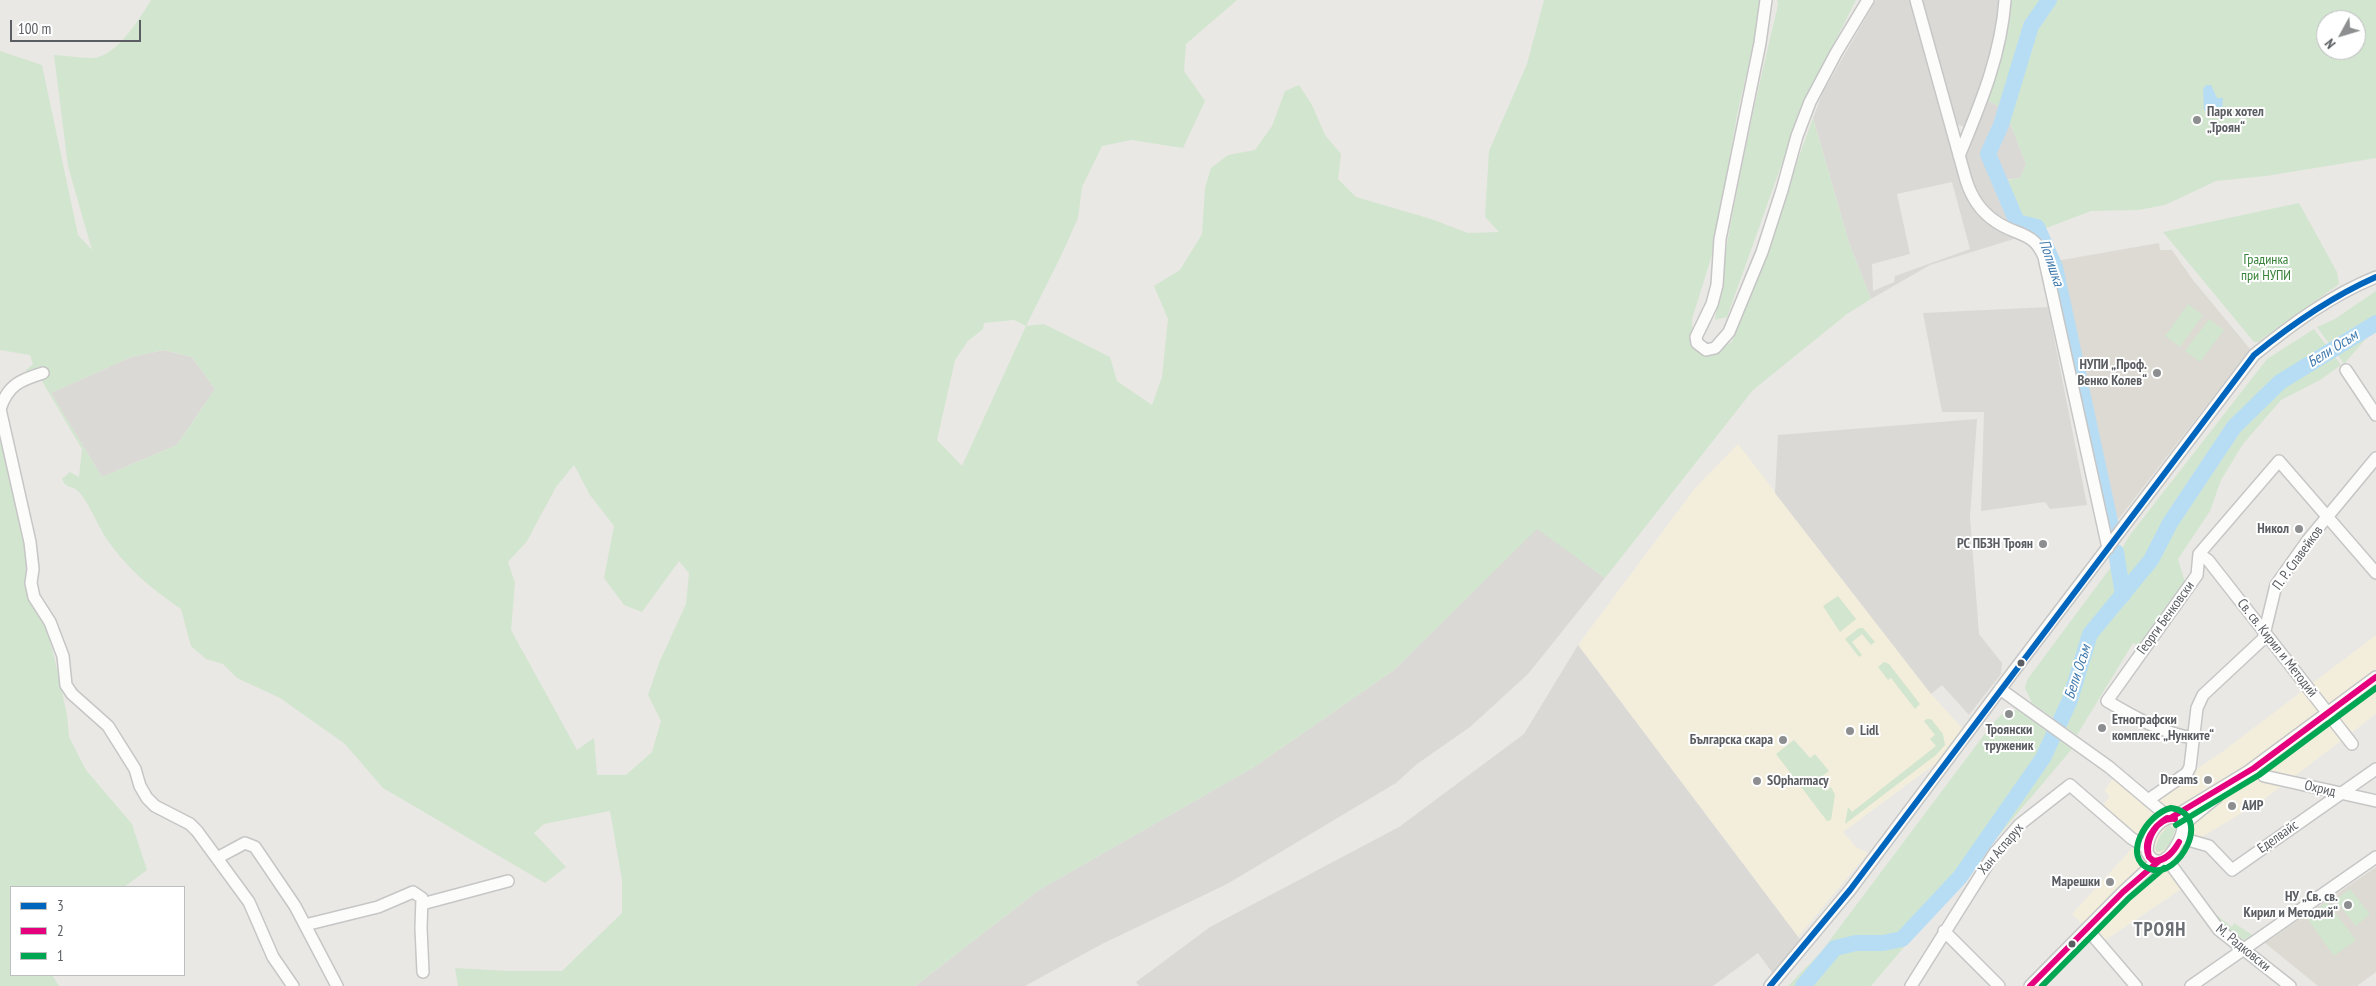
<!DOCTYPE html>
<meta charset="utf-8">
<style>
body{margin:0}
#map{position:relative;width:2376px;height:986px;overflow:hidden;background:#e9e8e4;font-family:"PT Sans Narrow",sans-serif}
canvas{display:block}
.legend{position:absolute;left:10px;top:886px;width:175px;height:90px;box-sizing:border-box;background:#fff;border:1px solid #bdbec0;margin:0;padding:6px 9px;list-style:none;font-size:15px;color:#5a5d61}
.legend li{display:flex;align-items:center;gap:10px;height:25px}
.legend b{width:25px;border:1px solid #bdbec0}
.north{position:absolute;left:2316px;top:10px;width:50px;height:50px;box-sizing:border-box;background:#fff;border:1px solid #bdbec0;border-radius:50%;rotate:231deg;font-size:14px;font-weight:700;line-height:20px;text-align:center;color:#5a5d61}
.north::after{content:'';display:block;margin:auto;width:18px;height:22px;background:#8c8e8f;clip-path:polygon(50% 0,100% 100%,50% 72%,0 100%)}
.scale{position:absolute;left:10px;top:20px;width:131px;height:22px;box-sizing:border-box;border:2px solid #5a5d61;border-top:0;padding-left:6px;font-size:15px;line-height:18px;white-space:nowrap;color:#5a5d61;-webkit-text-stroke:4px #fff;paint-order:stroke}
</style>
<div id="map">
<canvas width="2376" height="986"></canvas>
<ul class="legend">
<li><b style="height:6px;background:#0065bd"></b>3</li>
<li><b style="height:6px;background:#e5007d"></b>2</li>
<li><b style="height:6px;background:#00a651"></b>1</li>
</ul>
<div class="north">N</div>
<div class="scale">100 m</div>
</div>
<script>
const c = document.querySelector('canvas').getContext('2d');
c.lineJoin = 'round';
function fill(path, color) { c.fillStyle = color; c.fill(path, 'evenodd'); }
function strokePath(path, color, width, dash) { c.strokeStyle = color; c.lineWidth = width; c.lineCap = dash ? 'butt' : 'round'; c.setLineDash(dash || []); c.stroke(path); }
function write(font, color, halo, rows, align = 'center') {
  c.font = font + ' "PT Sans Narrow",sans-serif'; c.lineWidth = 4; c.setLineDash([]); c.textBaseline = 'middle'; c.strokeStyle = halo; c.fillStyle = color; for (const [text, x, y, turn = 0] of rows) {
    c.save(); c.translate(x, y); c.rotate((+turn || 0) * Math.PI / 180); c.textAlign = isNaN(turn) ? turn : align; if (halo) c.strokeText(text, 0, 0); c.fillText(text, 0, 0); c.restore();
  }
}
const commercial = new Path2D(`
 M1738 444 1931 694 1963 729 1939 761 1843 832 1856 847 1868 853 1798 937 1578 645 1695 488Z
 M2376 635V714L2262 801 2195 841H2182L2165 862 2183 888 2101 943 2072 914 2136 844 2099 811 2109 797 2105 790 2114 777 2151 800 2222 752Z`);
const industrial = new Path2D(`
 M1876 0H1913L1958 138 1968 146 1987 100 2005 110 2026 164 2020 178 2003 180 2015 214 2033 233 1930 265 1871 299 1849 243 1813 118 1823 92ZM1952 182 1970 249 1895 276 1894 282 1873 291 1872 264 1910 254 1897 194Z
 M1920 0H1998L1997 37 1991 62 1965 127 1958 125Z
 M2048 307 2087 505 2050 509 2045 502 1981 511 1984 412H1942L1923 313Z
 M164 350 192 357 215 389 177 445 102 477 51 393 131 357Z
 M1977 419 1970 517 1979 634 2002 663 2001 674 1969 715 1942 685 1931 694 1775 493 1778 435Z
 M1537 528 1605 578 1528 674 1470 727 1417 764 1396 783 1227 884 1102 944 1025 986H915L1039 890 1254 767 1394 670Z
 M1578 645 1802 942 1774 975 1758 953 1713 986H1139L1136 982 1210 927 1399 827 1524 734Z`);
const education = new Path2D(`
 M2159 243 2160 250H2172L2193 280 2250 349 2114 525 2110 491 2056 261Z
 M2376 867V972L2357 986H2318L2265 943Z`);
const green = new Path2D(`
 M151 0H1237L1186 44 1184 71 1205 101 1183 148 1131 140 1102 146 1082 187 1078 218 1060 258 1026 326 1044 324 1110 357 1117 381 1152 405 1162 377 1168 319 1154 286 1180 270 1202 234 1205 188 1211 168 1228 155 1255 150 1272 126 1285 91 1299 85 1312 105 1325 135 1341 154 1338 179 1356 197 1431 219 1468 233 1499 232 1485 217 1489 151 1527 64 1544 0H1760L1758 23 1737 115 1715 245 1692 319 1693 347 1708 354 1732 342 1813 118 1849 243 1871 299 1847 314 1753 390 1605 578 1537 529 1394 670 1254 767 1039 890 915 986H458L455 968 508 971H562L622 913V880L610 811 544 824 534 833 566 867 545 883 383 788 345 744 331 734 280 698 237 678 223 664 206 659 191 646 181 609C151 589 124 566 104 535 97 523 88 502 79 492 73 485 67 490 62 479L70 472 79 477 82 449 39 376 25 371 33 364 30 355 0 350V51L42 65 78 235 92 250 68 166 54 55C66 55 88 60 98 57 119 52 140 18 151 0ZM1014 320 1026 326 962 466 937 440 955 360 968 341 983 329 984 323ZM164 350 192 357 215 389 177 445 102 477 51 393 131 357ZM574 465 590 495 614 526 604 578 624 605 642 612 679 561 689 573 686 604 659 663 648 695 661 721 652 752 626 775H597L594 738 577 750 511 630 515 583 508 562 527 541 556 487Z
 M1777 0H1856L1818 75 1786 152 1727 317 1715 320C1730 214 1753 109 1778 5Z
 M2010 0H2376V158L2266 176 2216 181 2165 205 2139 210 2091 211 2033 233 2015 214 2003 181 2020 178 2026 164 2005 110 1987 100 2007 36ZM2326 20H2356V50H2326Z
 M2299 203 2337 272 2339 284 2258 342H2254L2163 232Z
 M2056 261 2110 491 2114 525 2110 528 2046 262Z
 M2376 291V327L2344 364 2317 327 2335 319Z
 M2188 304 2203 315 2180 347 2165 336Z
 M2209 319 2224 330 2200 362 2185 351Z
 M2314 329 2341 365 2320 380 2281 400 2243 444 2221 480 2210 511 2178 559 2187 589 2144 649 2133 643 2077 735 2032 703 2025 688 2027 680 2111 567 2130 535 2267 359Z
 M0 437 58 673 67 715 69 737 86 770 132 824 147 870 124 887H11V975H52L59 986H0Z
 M1838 596 1856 619 1840 632 1823 606Z
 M1859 628H1863L1875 642 1871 645 1862 634 1852 642 1862 655 1859 657 1845 639Z
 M1884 662 1889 664 1920 704 1915 709 1891 678 1888 680 1878 667Z
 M2016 709 2072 749 1871 986H1788L1821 952 1993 723 2002 714 2009 718Z
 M1927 719H1931L1943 734 1945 745 1936 755 1845 824 1848 807 1852 812 1936 746 1930 739 1935 735 1924 721Z
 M1794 740 1810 758 1815 754 1829 771 1817 780 1826 791 1831 787 1835 795 1831 820 1827 821 1776 754Z
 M2169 825 2175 829C2173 839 2168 852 2157 852L2155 848 2160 835Z
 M2350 889 2370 914 2356 926 2335 900Z
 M2327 902 2356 940 2334 956 2306 917Z
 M2214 913 2232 927 2234 923 2254 936 2246 940C2233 939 2220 924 2214 913Z`);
const water = new Path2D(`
 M2206 85H2211L2217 98H2223L2222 110 2218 107 2210 108 2207 112 2204 110 2203 89Z`);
const river = new Path2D(`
 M2049 0 2031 26 2001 125 1988 154 2017 222 2037 227 2055 267 2111 526
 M2116 552 2123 595
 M1803 986 1835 948 1856 943H1883L1902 939 1960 877 2043 758 2070 700 2090 634 2151 560 2170 523 2234 427 2280 382 2376 323`);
const minor = new Path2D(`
 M1766 0 1760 43 1720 239 1717 285 1712 304 1696 337 1697 343 1706 350 1715 348 1729 332 1762 252 1782 190 1797 136 1810 102 1836 53 1868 0
 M1916 0 1966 180C1971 196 1980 211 1995 221 2015 236 2033 230 2044 257L2108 548
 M1959 156C1980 105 2001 56 2005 0
 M2346 370 2376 415
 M43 373C20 380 8 385 0 409L30 542 33 569 31 583 34 597 50 622 63 656 66 685 72 694 108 726 135 769 140 786 147 798 155 806 190 824 197 831 249 902 273 957 293 986
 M2199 554 2208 560 2352 744
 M2000 689 2109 767 2166 815 2172 817 2177 815 2254 768
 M2193 738C2162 733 2134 717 2107 701L2197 575 2199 554 2279 461 2376 573
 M2249 771 2376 677
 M2264 776 2376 801
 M2148 800 2187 773 2190 767 2197 708 2203 695 2263 639 2276 585 2308 540 2376 458
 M2172 817 2177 819 2183 827C2182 843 2160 878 2147 852 2147 837 2156 820 2172 817Z
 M2183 828 2190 819 2217 797
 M2181 838 2209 846 2232 870 2376 769
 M217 858 245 843 255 847 295 906 337 986
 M2166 858 2219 930 2290 986
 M422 904 508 881
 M305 925 378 907 413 892 422 898 421 928 423 972
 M2087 929 2136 986
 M1944 931 1999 986
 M1770 986 1850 890 2013 672 2254 355C2291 325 2331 295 2376 277
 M1911 986 1994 854 2019 825 2070 785 2131 838 2147 848
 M2030 986 2123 892 2150 867 2159 861
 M2191 986 2376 857`);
const bus1 = new Path2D(`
 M1770 986 1850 890 2254 355C2292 324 2331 297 2376 277`);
const bus2 = new Path2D(`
 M2172 817 2254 768 2376 677
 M2149 857C2142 841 2154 826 2167 818L2175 819
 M2149 857C2145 841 2156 817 2175 819
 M2149 857 2154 861C2166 860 2173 852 2179 842
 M2149 857 2153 861C2165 862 2174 852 2179 842
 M2030 986 2123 892 2159 861`);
const bus3 = new Path2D(`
 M2171 808C2214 814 2179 880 2150 869 2121 858 2146 814 2171 808Z
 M2176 825 2259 775 2376 688
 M2042 986 2129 898 2164 868`);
const markers = [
 [2197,120,5,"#8c8e8f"],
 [2157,373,5,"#8c8e8f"],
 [2299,529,5,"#8c8e8f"],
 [2043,544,5,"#8c8e8f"],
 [2021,663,4.5,"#5a5d61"],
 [2009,714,5,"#8c8e8f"],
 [2102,728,5,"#8c8e8f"],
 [1850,731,5,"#8c8e8f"],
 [1783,740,5,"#8c8e8f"],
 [2208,780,5,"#8c8e8f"],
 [1757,781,5,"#8c8e8f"],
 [2232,806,5,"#8c8e8f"],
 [2110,882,5,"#8c8e8f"],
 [2348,905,5,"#8c8e8f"],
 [2072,944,4.5,"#5a5d61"]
];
const poiNames = [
 ["Парк хотел",2207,112,"left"],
 ["„Троян“",2207,128,"left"],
 ["НУПИ „Проф.",2147,365],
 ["Венко Колев“",2147,381],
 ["Никол",2289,529],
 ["РС ПБЗН Троян",2033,544],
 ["Етнографски",2112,720,"left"],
 ["комплекс „Нунките“",2112,736,"left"],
 ["Троянски",2009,730,"center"],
 ["труженик",2009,746,"center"],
 ["Lidl",1860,731,"left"],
 ["Българска скара",1773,740],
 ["Dreams",2198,780],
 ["SOpharmacy",1767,781,"left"],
 ["АИР",2242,806,"left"],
 ["Марешки",2100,882],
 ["НУ „Св. св.",2338,897],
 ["Кирил и Методий“",2338,913]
];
const parkNames = [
 ["Градинка",2266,260],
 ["при НУПИ",2266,276]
];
const streetNames = [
 ["П. Р. Славейков",2298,558,-54],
 ["Георги Бенковски",2166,618,-54],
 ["Св. св. Кирил и Методий",2277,648,52],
 ["Охрид",2320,789,13],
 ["Еделвайс",2278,837,-35],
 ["Хан Аспарух",2001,849,-50],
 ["М. Радковски",2243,948,39]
];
const waterNames = [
 ["Попишка",2051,263,71],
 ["Бели Осъм",2333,349,-32],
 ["Бели Осъм",2078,672,-72]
];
const districtNames = [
 ["ТРОЯН",2160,931]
];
fill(commercial, '#f3eedc');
fill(industrial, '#dad9d5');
fill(education, '#dddad3');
fill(green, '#d2e5cf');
fill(water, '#b7ddf5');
strokePath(river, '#b7ddf5', 16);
strokePath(minor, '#c6c6c6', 14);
strokePath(minor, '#fcfcfb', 11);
strokePath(bus1, '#0065bd', 6);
strokePath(bus2, '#e5007d', 6);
strokePath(bus3, '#00a651', 6);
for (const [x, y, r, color] of markers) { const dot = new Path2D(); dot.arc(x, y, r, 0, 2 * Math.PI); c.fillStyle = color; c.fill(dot); strokePath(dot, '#fff', 2); }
write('bold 14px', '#5a5d61', '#fff', poiNames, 'right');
write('14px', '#378238', '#fff', parkNames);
write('14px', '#5a5d61', '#fff', streetNames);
write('italic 15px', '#4079ad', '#fff', waterNames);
c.letterSpacing = '1px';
write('bold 19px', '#6b6f73', '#fff', districtNames);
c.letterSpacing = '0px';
</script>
